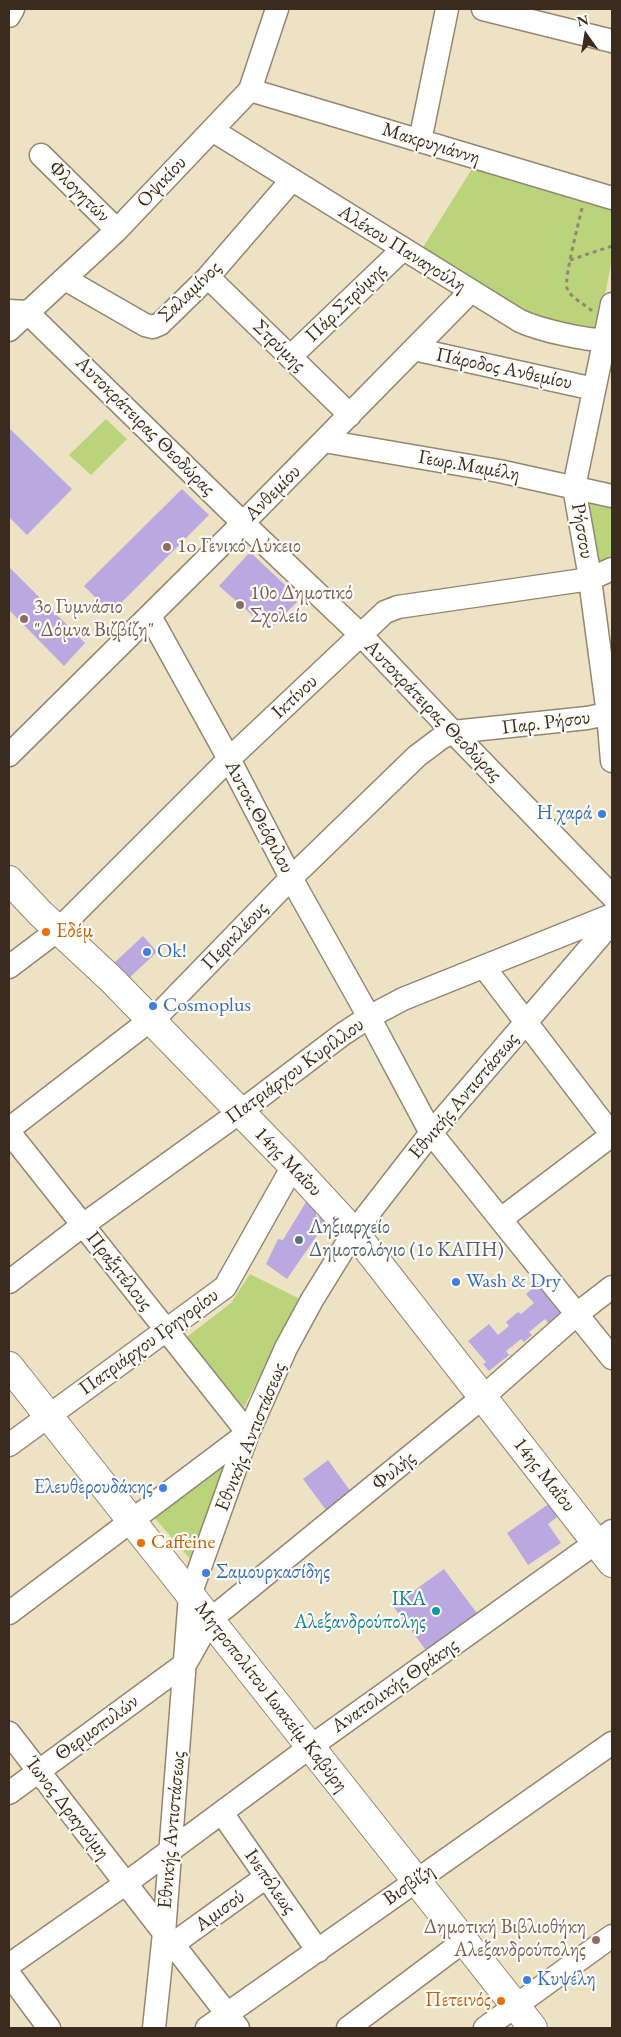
<!DOCTYPE html>
<meta charset="utf-8">
<style>
body{margin:0}
#map{position:relative;width:621px;height:2037px;overflow:hidden;background:#ede3c4;font-family:"EB Garamond",serif}
canvas{display:block}
.frame{position:absolute;inset:0;border:10px solid #3b2a1e;pointer-events:none}
.north{position:absolute;left:561px;top:10px;width:50px;height:50px;-webkit-text-stroke:4px #fdfcf7;paint-order:stroke;rotate:347deg;font-size:14px;font-weight:700;line-height:20px;text-align:center;color:#3b2a1e}
.north::after{content:'';display:block;margin:auto;width:18px;height:22px;background:#3b2a1e;clip-path:polygon(50% 0,100% 100%,50% 72%,0 100%)}
</style>
<div id="map">
<canvas width="621" height="2037"></canvas>
<div class="frame"></div>
<div class="north">N</div>
</div>
<script>
const c = document.querySelector('canvas').getContext('2d');
c.lineJoin = 'round';
function fill(path, color) { c.fillStyle = color; c.fill(path, 'evenodd'); }
function strokePath(path, color, width, dash) { c.strokeStyle = color; c.lineWidth = width; c.lineCap = dash ? 'butt' : 'round'; c.setLineDash(dash || []); c.stroke(path); }
function write(font, color, halo, rows, align = 'center') {
  c.font = font + ' "EB Garamond",serif'; c.lineWidth = 4.5; c.setLineDash([]); c.textBaseline = 'middle'; c.strokeStyle = halo; c.fillStyle = color; for (const [text, x, y, turn = 0] of rows) {
    c.save(); c.translate(x, y); c.rotate((+turn || 0) * Math.PI / 180); c.textAlign = isNaN(turn) ? turn : align; if (halo) c.strokeText(text, 0, 0); c.fillText(text, 0, 0); c.restore();
  }
}
const green = new Path2D(`
 M475 164 612 209V259L598 331 525 312 422 249Z
 M106 419 127 439 91 475 69 455Z
 M586 500 612 505V553L608 560 598 564Z
 M250 1274 300 1299 242 1411 184 1339 231 1303Z
 M235 1452 191 1560 153 1516Z`);
const building = new Path2D(`
 M9 428 72 489 27 535 9 517Z
 M182 489 209 515 111 613 84 586Z
 M250 552 300 599 269 630 219 586Z
 M9 567 85 643 64 666 9 610Z
 M143 936 157 952 128 979 114 963Z
 M306 1202 316 1210V1216L327 1221 287 1279 266 1264 278 1239 283 1240Z
 M541 1281 565 1310 549 1324 545 1319 529 1332 532 1335 524 1342 521 1339 506 1351 509 1355 489 1371 483 1364 486 1362 468 1341 489 1324 498 1335 509 1326 506 1322 518 1312 521 1314 534 1303 526 1294Z
 M328 1460 351 1492 326 1510 303 1479Z
 M553 1501 561 1514 548 1524 561 1543 528 1565 507 1533Z
 M444 1569 479 1616 428 1653 393 1606Z`);
const path = new Path2D(`
 M582 208C579 222 564 277 567 288 569 297 586 305 592 311
 M570 260 612 246`);
const minor = new Path2D(`
 M483 9 612 41
 M9 16 13 9
 M250 90 612 198
 M212 130 520 321C540 330 590 342 612 340
 M420 141 447 9
 M41 155 117 230
 M208 277 350 415
 M65 279 145 325 153 327 160 324 208 277 291 181
 M612 304 574 487 589 572 608 714 612 761
 M9 311 27 312 243 523 361 635 453 732 612 896
 M9 330 117 230 250 90 277 9
 M414 349 594 389
 M290 357 403 249
 M324 441 499 471 612 496
 M150 616 229 759 291 878 369 1017 431 1133 612 1358
 M9 755 243 523 471 291
 M9 967 58 930 229 759 385 612 398 607 590 579 612 569
 M484 967 612 1135
 M9 1129 162 1011 291 878 417 756 441 738 453 732 587 718 612 713
 M9 1132 248 1433 9 1613
 M501 1219 612 1135
 M9 1282 83 1225 240 1112 343 1034 369 1017 403 999 612 915
 M9 1445 225 1287 293 1166
 M9 1733 238 2028
 M9 1793 186 1663 210 1620 483 1397 577 1314 612 1287
 M222 1813 318 1951
 M173 1944 266 1877
 M9 1965 125 1884 310 1747 612 1531
 M9 1974 49 2028
 M154 2028 164 1933 190 1595 248 1433 286 1348 312 1300 354 1232 431 1133 612 922
 M207 2028 612 1743
 M348 2028 464 1941
 M485 2028 612 1936`);
const major = new Path2D(`
 M9 880 40 913 112 980 293 1166 354 1232 612 1563
 M9 1366 533 2028`);
const markers = [
 [167,547,5,"#8d6e63"],
 [240,605,5,"#8d6e63"],
 [24,619,5,"#8d6e63"],
 [602,814,5,"#3f7fe0"],
 [46,932,5,"#e8710a"],
 [147,952,5,"#3f7fe0"],
 [153,1006,5,"#3f7fe0"],
 [299,1240,5,"#5c6f8a"],
 [456,1282,5,"#3f7fe0"],
 [163,1488,5,"#3f7fe0"],
 [141,1543,5,"#e8710a"],
 [206,1573,5,"#3f7fe0"],
 [436,1611,5,"#0f9aa8"],
 [596,1940,5,"#8d6e63"],
 [527,1980,5,"#3f7fe0"],
 [501,2001,5,"#e8710a"]
];
const streetNames = [
 ["Μακρυγιάννη",431,144,17],
 ["Οψικίου",162,182,-47],
 ["Φλογητών",79,192,45],
 ["Αλέκου Παναγούλη",402,249,32],
 ["Σαλαμίνος",190,292,-44],
 ["Πάρ.Στρύμης",346,303,-44],
 ["Στρύμης",279,346,44],
 ["Πάροδος Ανθεμίου",504,369,12],
 ["Αυτοκράτειρας Θεοδώρας",145,426,45],
 ["Γεωρ.Μαμέλη",469,466,10],
 ["Ανθεμίου",273,493,-45],
 ["Ρήσσου",582,531,80],
 ["Ικτίνου",295,697,-43],
 ["Αυτοκράτειρας Θεοδώρας",433,711,46],
 ["Παρ. Ρήσου",546,723,-7],
 ["Αυτοκ.Θεόφιλου",259,817,62],
 ["Περικλέους",235,936,-46],
 ["Πατριάρχου Κυρίλλου",295,1071,-36],
 ["Εθνικής Αντιστάσεως",464,1096,-50],
 ["14ης Μαΐου",288,1162,46],
 ["Πραξιτέλους",119,1271,52],
 ["Πατριάρχου Γρηγορίου",149,1342,-36],
 ["Εθνικής Αντιστάσεως",251,1437,-68],
 ["Φυλής",394,1471,-39],
 ["14ης Μαΐου",544,1475,52],
 ["Ανατολικής Θράκης",395,1686,-35],
 ["Μητροπολίτου Ιωακείμ Καβύρη",271,1697,52],
 ["Θερμοπυλών",97,1728,-36],
 ["Ίωνος Δραγούμη",67,1808,52],
 ["Εθνικής Αντιστάσεως",172,1830,-85],
 ["Ινεπόλεως",270,1882,55],
 ["Βισβίζη",409,1885,-35],
 ["Αμισού",220,1911,-36]
];
const educationNames = [
 ["1o Γενικό Λύκειο",177,547],
 ["10ο Δημοτικό",250,594],
 ["Σχολείο",250,617],
 ["3ο Γυμνάσιο",34,608],
 ["\"Δόμνα Βιζβίζη\"",34,631],
 ["Δημοτική Βιβλιοθήκη",586,1928,"right"],
 ["Αλεξανδρούπολης",586,1951,"right"]
];
const shopNames = [
 ["Η χαρά",592,814,"right"],
 ["Ok!",157,952],
 ["Cosmoplus",163,1006],
 ["Wash & Dry",466,1282],
 ["Ελευθερουδάκης",153,1488,"right"],
 ["Σαμουρκασίδης",216,1573],
 ["Κυψέλη",537,1980]
];
const foodNames = [
 ["Εδέμ",56,932],
 ["Caffeine",151,1543],
 ["Πετεινός",491,2001,"right"]
];
const serviceNames = [
 ["Ληξιαρχείο",309,1228],
 ["Δημοτολόγιο (1ο ΚΑΠΗ)",309,1251]
];
const cultureNames = [
 ["ΙΚΑ",426,1600],
 ["Αλεξανδρούπολης",426,1623]
];
fill(green, '#b9d47a');
fill(building, '#bba8e1');
strokePath(minor, '#948671', 25);
strokePath(major, '#948671', 30);
strokePath(path, '#948671', 3, [4, 4]);
strokePath(minor, '#fff', 22);
strokePath(major, '#fff', 28);
for (const [x, y, r, color] of markers) { const dot = new Path2D(); dot.arc(x, y, r, 0, 2 * Math.PI); c.fillStyle = color; c.fill(dot); strokePath(dot, '#fdfcf7', 2); }
write('20px', '#3b2a1e', '#fdfcf7', streetNames);
write('20px', '#785e54', '#fdfcf7', educationNames, 'left');
write('20px', '#366cbe', '#fdfcf7', shopNames, 'left');
write('20px', '#c56008', '#fdfcf7', foodNames, 'left');
write('20px', '#4e5e75', '#fdfcf7', serviceNames, 'left');
write('20px', '#0d838f', '#fdfcf7', cultureNames, 'right');
</script>
